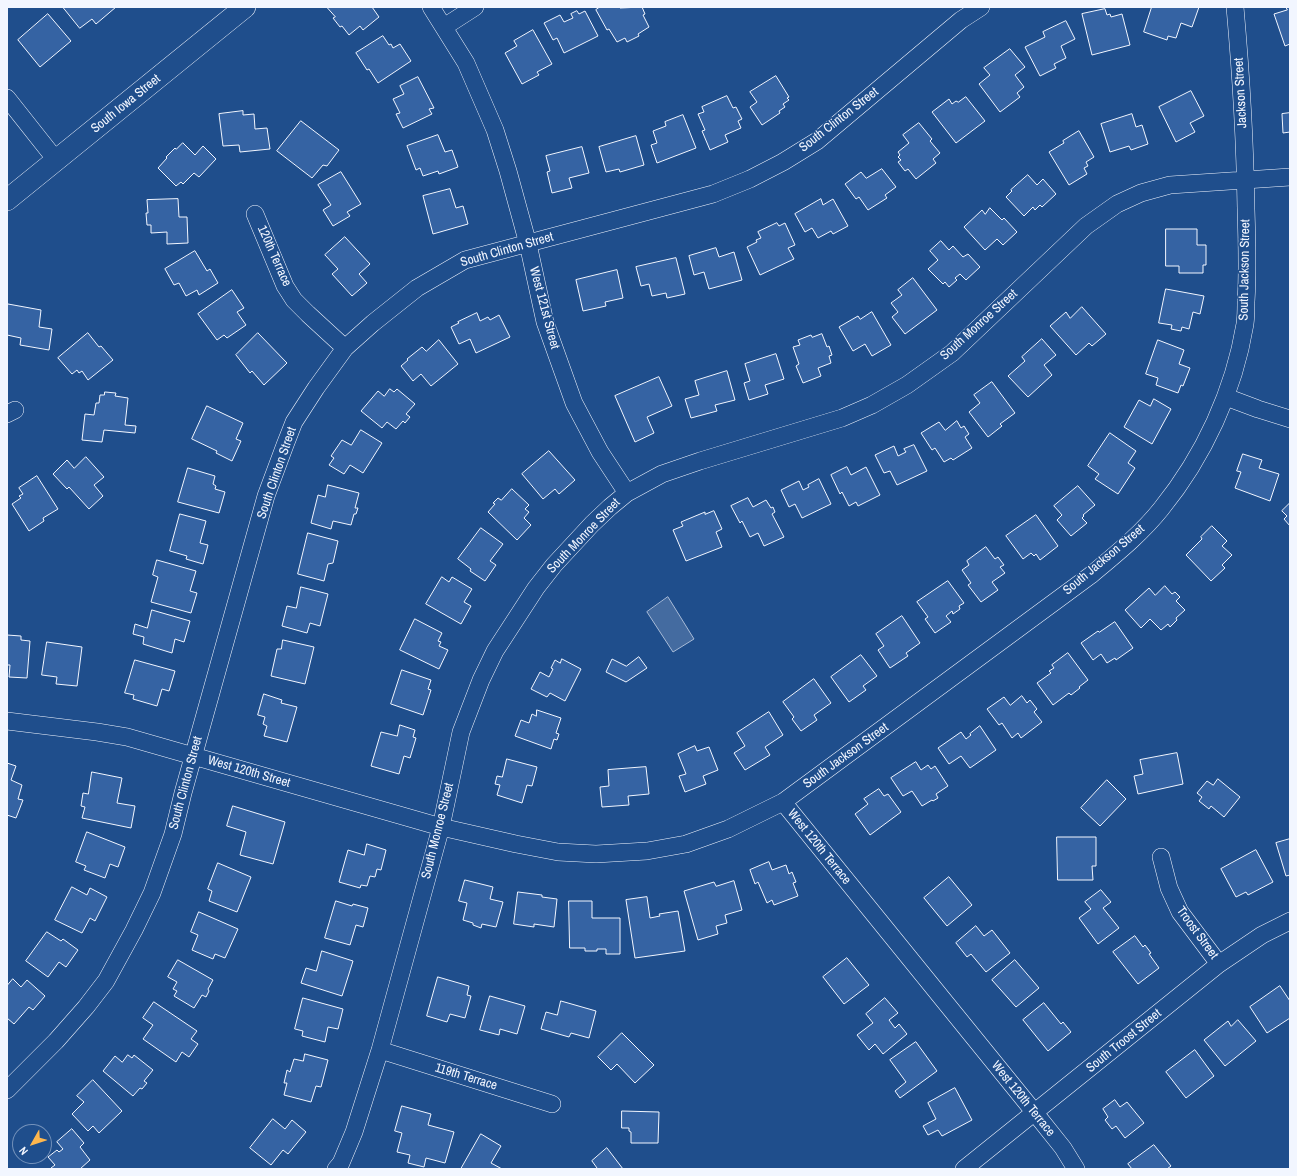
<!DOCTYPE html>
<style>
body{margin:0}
#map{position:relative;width:1297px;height:1176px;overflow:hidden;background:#1f4e8c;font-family:"Archivo Narrow",sans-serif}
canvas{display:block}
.frame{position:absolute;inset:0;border:8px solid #f2f6ff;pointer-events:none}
.north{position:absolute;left:12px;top:1124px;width:40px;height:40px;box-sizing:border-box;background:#1f4e8c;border:1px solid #7391ba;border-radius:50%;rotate:231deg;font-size:11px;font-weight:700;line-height:16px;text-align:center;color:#f2f6ff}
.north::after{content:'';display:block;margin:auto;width:14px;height:18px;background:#ffb74d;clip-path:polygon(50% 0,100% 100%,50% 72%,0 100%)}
</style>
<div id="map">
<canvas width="1297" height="1176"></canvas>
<div class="frame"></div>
<div class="north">N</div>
</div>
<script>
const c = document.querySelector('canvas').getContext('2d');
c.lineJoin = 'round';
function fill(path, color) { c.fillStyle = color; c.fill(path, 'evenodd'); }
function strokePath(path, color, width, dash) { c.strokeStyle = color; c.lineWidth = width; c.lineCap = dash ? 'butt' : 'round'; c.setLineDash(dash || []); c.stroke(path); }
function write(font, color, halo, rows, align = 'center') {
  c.font = font + ' "Archivo Narrow",sans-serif'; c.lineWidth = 3; c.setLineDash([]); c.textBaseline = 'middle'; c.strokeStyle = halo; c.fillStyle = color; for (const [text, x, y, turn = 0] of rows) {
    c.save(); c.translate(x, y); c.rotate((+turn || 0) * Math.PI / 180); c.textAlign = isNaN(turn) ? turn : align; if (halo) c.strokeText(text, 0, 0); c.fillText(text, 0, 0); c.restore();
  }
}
const water = new Path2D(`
 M668 597 694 639 673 652 647 612Z`);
const building = new Path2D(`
 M63 7H116L96 24 92 19 80 28Z
 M327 7H372L379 17 363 30 360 26 349 35 342 26 340 27 333 18 335 17Z
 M600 7H619L620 8 642 7 645 14 643 15 649 27 638 34 639 36 627 42 625 38 617 42 609 29 607 30 596 10Z
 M1152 7H1199L1192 27 1181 23 1176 38 1168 36 1167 40 1144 32Z
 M1286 7H1290V44L1285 46 1274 14 1287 10Z
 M1105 9 1107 15 1110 14 1111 17 1122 14 1130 45 1092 55 1082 14Z
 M577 11 579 14 585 11 598 36 564 53 557 38 553 40 544 23 560 15 564 22 573 18 571 14Z
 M48 14 71 41 40 67 18 40Z
 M1066 21 1075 39 1061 46 1066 58 1054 64 1056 68 1040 76 1025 47 1045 37 1043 32Z
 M533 30 552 64 537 72 539 75 522 84 505 53 517 46 514 41Z
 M383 36 389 45 391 44 393 48 400 44 411 61 378 83 369 69 367 70 356 53Z
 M1010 49 1025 67 1015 75 1024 87 1017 93 1020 97 1000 112 979 84 990 75 984 68Z
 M776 76 789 97 787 98 789 100 783 104 785 107 779 111 780 113 762 125 750 107 757 102 750 92Z
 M418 77 434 108 429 109 432 114 403 128 396 114 400 113 393 99 404 94 400 86Z
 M1191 91 1204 116 1190 123 1195 132 1176 142 1159 107Z
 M727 96 733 108 736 107 742 119 738 121 741 128 725 135 728 142 710 150 702 131 705 130 698 114 704 112 702 107Z
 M966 97 985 121 956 143 932 112 949 99 952 104 956 101 958 102Z
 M243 111V115L254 114 255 129 267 128 270 149 240 152 239 145 223 146 219 114Z
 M1290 113V132L1283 133 1282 114Z
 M1132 114 1136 127 1142 125 1148 144 1131 150 1129 146 1110 152 1101 124Z
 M683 115 696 148 657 163 651 145 657 143 653 131 666 126 665 122Z
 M301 121 339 150 327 166 323 165 312 178 277 151Z
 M919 123 932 139 930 141 940 153 933 159 936 163 916 179 908 169 905 171 898 162 901 160 898 157 900 155 898 152 909 143 903 135Z
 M1079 131 1094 157 1086 162 1088 166 1084 168 1087 174 1069 185 1049 152 1064 143 1063 141Z
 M438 135 445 152 452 150 458 167 439 174 438 171 423 176 420 168 416 170 407 146Z
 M636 136 644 165 620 172 619 169 606 172 599 147Z
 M183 143 195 155 203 146 216 159 199 177 194 173 183 184 181 182 176 186 158 168 167 158 166 157 175 148 176 149Z
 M582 147 589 173 569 178 572 188 552 193 547 172 550 171 546 156Z
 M882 169 896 187 885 195 887 198 868 210 859 197 856 199 845 184 861 172 866 178Z
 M341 172 361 204 347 212 350 216 333 226 323 210 331 205 318 185Z
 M1028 175 1037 185 1043 179 1056 194 1042 207 1040 205 1035 210 1033 207 1024 216 1006 197 1012 191 1011 190Z
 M450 189 456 208 463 206 468 224 433 234 423 196Z
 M178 199 179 217H187L188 243 167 244V232L151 233V225H147L146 213H148L147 200Z
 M821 199 823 205 833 199 848 226 833 234 831 231 818 238 812 228 805 232 795 214Z
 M990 208 1002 220 1004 218 1017 232 1003 245 997 239 985 250 964 227 982 210 985 214Z
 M777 223 779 226 785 223 795 245 788 248 794 259 760 275 747 247 757 242 756 240 761 238 758 232Z
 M1166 229H1197V245H1206V265H1203V273H1179V266H1166Z
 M345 237 370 264 359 274 367 283 352 296 332 274 338 269 325 255Z
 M941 241 949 250 953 246 963 257 968 254 980 267 966 280 960 274 955 278 957 280 949 287 945 282 943 284 928 269 938 260 930 251Z
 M716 248 719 257 734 252 742 280 709 289 704 272 694 275 689 256Z
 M195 251 207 271 210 269 218 283 199 295 197 290 186 296 179 283 174 285 165 269Z
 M676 258 685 294 667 298 666 293 652 296 649 284 641 286 636 267Z
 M617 270 623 298 605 302 606 306 583 311 576 280Z
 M913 278 937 310 905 334 892 317 898 312 891 303 902 295 898 290Z
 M1166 289 1204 296 1200 314 1193 312 1189 329 1182 327 1181 331 1171 329 1172 325 1159 323Z
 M232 290 244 308 237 312 246 325 227 338 224 335 217 340 198 314Z
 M8 304 41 310 39 327 52 329 49 350 20 345 21 338 7 335V313Z
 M1082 307 1106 334 1092 346 1089 343 1076 355 1050 326 1066 312 1070 318Z
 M872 312 891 345 872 356 865 344 853 351 839 327 858 316 860 319Z
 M477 313 480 321 488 317 490 320 499 315 510 337 476 353 470 339 459 344 451 327 459 323 458 322Z
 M88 333 99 347 101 346 113 360 88 380 82 371 79 373 77 370 72 374 58 358Z
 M258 333 287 363 264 385 252 371 250 373 236 355Z
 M822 334 827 347 829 346 832 355 829 356 831 363 818 368 821 376 803 383 796 366 799 364 793 347 800 345 798 340 811 335 812 337Z
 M1042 339 1056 355 1044 365 1052 375 1028 397 1008 376 1025 361 1022 357Z
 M439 340 458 364 431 386 421 374 413 381 401 366 408 360 407 359 422 347 426 351Z
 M1158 340 1184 350 1179 364 1190 368 1183 386 1181 385 1178 393 1156 385 1158 378 1146 374Z
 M776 354 784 379 765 385 768 394 749 400 744 383 750 381 745 364Z
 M727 371 735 400 715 405 717 411 691 418 685 399 699 395 695 381Z
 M659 377 672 406 647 417 654 433 635 442 615 396Z
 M992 382 1015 413 1000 424 1002 426 988 437 969 412 980 403 974 395Z
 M390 389 394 392 397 389 415 404 406 414 410 417 405 423 403 421 396 429 387 422 382 428 361 411 378 391 384 396Z
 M105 392 116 393 115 396 128 398 125 425 136 426 135 433 104 430 102 442 82 440 85 414 94 415 96 403H99L100 395H104Z
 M1154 399 1171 409 1152 444 1124 427 1139 400 1150 406Z
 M207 406 243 423 236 439 241 441 232 461 216 453 217 451 192 439Z
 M957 421 961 428 964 426 969 434 965 437 972 448 953 460 951 458 944 462 935 448 932 450 921 433 939 422 945 430Z
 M361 430 382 443 363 473 350 465 344 474 329 465 334 458 331 456 342 440 351 445Z
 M1110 433 1136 451 1128 463 1135 468 1118 494 1095 479 1099 474 1088 466Z
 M914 445 927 471 897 485 890 471 884 473 875 455 894 446 898 456 906 452 904 449Z
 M549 451 575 480 559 494 555 489 543 499 522 474Z
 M1243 454 1262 460 1259 468 1279 474 1270 501 1235 488 1241 472 1237 471Z
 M86 457 104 477 94 485 103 496 89 509 69 487 67 489 53 474 67 460 74 468Z
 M847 467 851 475 866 467 880 495 858 506 856 502 849 506 842 492 840 494 831 475Z
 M188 468 215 476 213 484 216 486 215 489 225 492 219 513 178 502Z
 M37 476 58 509 43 518 44 521 29 531 12 504 21 498 19 496 23 494 19 488Z
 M819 479 831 504 802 518 795 504 789 507 781 490 799 481 803 490 809 487 808 485Z
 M328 485 359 493 355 508H358L356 514H354L351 525 333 521 331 529 311 523 318 495 325 497Z
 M1078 486 1095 505 1083 515 1084 516 1082 518 1087 523 1071 536 1057 520 1062 515 1054 506Z
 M512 489 529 505 525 509 529 512 524 518 531 525 517 540 488 512 495 504 493 503 498 498 501 500Z
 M748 498 753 507 766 500 771 508 773 507 775 512 772 514 784 537 764 546 758 533 750 537 742 521 740 523 731 506Z
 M1290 503V526L1284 519 1287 516 1282 511Z
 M714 511 722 529 716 532 722 547 686 561 673 530 683 526 681 522 705 512V514Z
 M180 514 206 521 200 543 208 545 203 564 186 559 187 556 170 551Z
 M1036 515 1058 546 1040 560 1036 554 1034 556 1031 553 1023 559 1006 536Z
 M1212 526 1227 541 1222 546 1232 555 1222 565 1225 568 1211 581 1186 555 1202 539 1201 537Z
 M481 528 503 544 490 561 496 565 485 581 470 571 471 569 458 559Z
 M308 533 338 541 333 563 328 564 324 581 298 574Z
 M986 547 995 559 998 557 1004 565 1000 567 1005 573 992 582 998 590 981 602 968 585 971 583 962 570 969 565 967 561Z
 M157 560 196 571 190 591 197 593 191 613 151 602 158 577 153 575Z
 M442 577 449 582 452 577 472 589 464 602 471 606 461 624 426 604Z
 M948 581 964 603 959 606 960 609 953 614 952 611 946 616 951 622 935 633 925 619 928 617 917 602Z
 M1165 586 1172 594 1175 592 1180 597 1176 601 1185 610 1176 618 1177 620 1170 627 1168 624 1161 630 1150 619 1141 628 1125 610 1149 588 1155 595Z
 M301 587 328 594 320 626 310 623 307 633 282 626 287 606 296 608Z
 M152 610 190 621 184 642 175 639 172 653 143 644 144 637 133 634 135 624 147 628Z
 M902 616 920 643 906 653 908 656 890 668 878 650 884 646 876 634Z
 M415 619 442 633 438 641 441 642 439 646 448 650 439 669 400 650Z
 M1115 622 1133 648 1116 660 1115 658 1107 663 1101 654 1093 660 1081 643 1098 631 1099 632Z
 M7 635 21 636V640L30 641 27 678 9 677 10 665H7Z
 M283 640 314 647 305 684 271 676 277 649H281Z
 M47 642 82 647 77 686 56 684 57 677 42 675Z
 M1068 653 1088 680 1079 687 1080 688 1071 695 1069 693 1053 705 1037 683 1051 673 1049 671 1054 668 1052 665Z
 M861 655 877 676 863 686 866 690 849 702 831 677Z
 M639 657 647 668 626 682 606 672 612 659 626 666Z
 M562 659 581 669 565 701 550 693 547 697 531 689 540 672 549 677 553 669 551 668 555 660 560 663Z
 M135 660 175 671 169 691 162 689 157 706 133 699 134 695 125 693Z
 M402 670 431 680 428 689 431 690 423 715 391 704Z
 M814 679 831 703 814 715 817 720 801 731 792 719 794 717 783 702Z
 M264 694 282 700 281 703 297 707 287 742 264 736 267 726 263 724 265 717 258 715Z
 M1022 696 1027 703 1030 700 1037 709 1034 712 1042 722 1021 738 1018 733 1012 738 1002 723 999 725 987 709 1004 697 1010 705Z
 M537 710 561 718 556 733 559 734 557 740 554 739 551 749 515 736 521 720 529 723 532 714 536 716Z
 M769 712 783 735 765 747 770 755 745 770 734 753 745 746 737 733Z
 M400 725 415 730 413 737 416 738 410 758 404 756 399 774 371 766 381 732 397 736Z
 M980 726 996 750 970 768 961 756 949 764 938 748 961 732 966 739 971 735 970 734Z
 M695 746 697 751 709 747 718 770 703 776 706 784 685 792 679 776 686 774 678 754Z
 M1177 753 1183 784 1138 794 1134 776 1143 774 1140 760Z
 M507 759 537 767 532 786 527 785 522 803 497 795 500 785 495 784 497 776 502 777Z
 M916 762 921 770 928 765 931 769 935 766 948 786 936 794 938 798 933 801 932 800 922 806 912 791 903 796 891 778Z
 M7 763 16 766 11 780 22 785 18 799 23 800 16 818 7 815Z
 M646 767 649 794 628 796 629 805 602 807 600 787 609 786 608 770Z
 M92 772 122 778 117 803 135 806 131 828 82 818 85 807 81 806 83 793 88 794Z
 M1218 779 1240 797 1224 817 1211 806 1209 809 1199 801 1202 797 1197 793 1207 781 1213 785Z
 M1107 780 1126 799 1100 826 1081 808Z
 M879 789 884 796 888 794 901 812 870 835 855 814 868 804 864 799Z
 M233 806 285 822 273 864 240 855 246 832 227 826Z
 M87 832 125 847 118 867 110 864 105 878 84 870 86 866 76 862Z
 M1057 837H1096V866H1092L1093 880H1058Z
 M1290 839V875L1286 876 1276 843Z
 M367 844 386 850 381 870 377 869 375 877 370 876 367 886 361 885 360 888 339 882 348 850 364 855Z
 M1256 850 1273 882 1248 895 1246 892 1236 897 1221 869Z
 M769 862 772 870 786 865 789 874 792 872 796 882 793 883 798 896 774 905 772 900 767 903 758 882 755 884 750 870Z
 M218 863 251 877 237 912 209 901 212 891 208 889Z
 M949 877 972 905 947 926 924 898Z
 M465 880 493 887 490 899 503 902 496 927 482 924 481 928 473 925V923L463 920 467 903 459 901Z
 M734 881 742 910 725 915 727 923 716 926 718 934 698 940 684 891 714 882 716 886Z
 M72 887 87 895 90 888 107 897 95 921 90 918 82 933 55 920Z
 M1101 890 1111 902 1103 908 1119 928 1098 944 1079 918 1091 909 1085 902Z
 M518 892 542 895V897L557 899 554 927 534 924V927L514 924Z
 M647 897 650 918 660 916 659 914 678 911 685 951 635 958 626 900Z
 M336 901 352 906 353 904 368 908 363 927 356 925 350 945 325 938Z
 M569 901H592V918H620V954H606V949H597V951H585V948H570Z
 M199 912 238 929 225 958 215 954 213 959 192 950 198 935 191 932Z
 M976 926 984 936 992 930 1010 953 986 972 971 954 967 957 956 943Z
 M47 932 61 941 63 939 78 950 66 967 59 962 48 977 26 961Z
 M1135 936 1143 947 1145 945 1151 953 1149 954 1159 968 1138 984 1113 952Z
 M322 951 353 961 342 996 301 983 306 968 316 971Z
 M847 958 869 985 844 1004 823 977Z
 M178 960 213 980 208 989 209 991 206 997 202 995 194 1008 174 996 177 991 173 989 177 982 168 977Z
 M1015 960 1039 988 1016 1007 992 980Z
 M438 977 469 986 467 995 471 996 465 1018 450 1014 447 1022 427 1016Z
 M13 979 21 987 27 980 45 996 33 1010 29 1007 14 1024 7 1018V986Z
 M1280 986 1290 1001V1018L1267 1033 1250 1007Z
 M490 996 525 1006 517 1034 500 1029 499 1035 480 1030Z
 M303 998 343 1009 338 1029 328 1027 325 1042 302 1036 303 1031 295 1029Z
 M885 998 898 1013 889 1020 895 1028 899 1024 907 1034 883 1054 875 1044 869 1050 857 1035 873 1023 866 1014Z
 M561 1001 596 1011 589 1038 571 1033 569 1037 541 1029 546 1012 557 1015Z
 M154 1002 197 1031 191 1039 198 1044 189 1057 182 1052 176 1062 143 1039 153 1025 143 1018Z
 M1044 1003 1061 1024 1063 1022 1071 1032 1048 1051 1023 1020Z
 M1238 1020 1256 1041 1225 1066 1204 1040 1228 1021 1231 1026Z
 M622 1033 654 1065 635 1083 617 1064 611 1070 598 1057Z
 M916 1042 937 1071 900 1098 895 1091 906 1082 890 1060Z
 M1195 1050 1214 1076 1186 1098 1166 1072Z
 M305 1054 328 1060 321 1087 316 1086 311 1102 284 1095 287 1083H284L287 1070 290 1072 294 1059 303 1061Z
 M128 1055 132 1058 134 1055 153 1070 144 1081 147 1083 142 1089 140 1088 133 1096 103 1071 115 1056 122 1062Z
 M93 1080 122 1111 99 1133 93 1126 88 1131 72 1114 84 1102 77 1096Z
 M955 1088 972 1120 942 1136 938 1130 928 1135 923 1126 936 1119 928 1103Z
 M1115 1100 1120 1107 1127 1102 1144 1123 1125 1138 1116 1126 1112 1129 1105 1120 1108 1117 1103 1109Z
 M402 1106 431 1114 428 1125 454 1132 445 1163 426 1158 424 1167 408 1163 410 1155 397 1152 402 1133 395 1131Z
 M622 1111 659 1112 658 1143H631V1132L629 1131V1128H622Z
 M273 1119 285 1129 292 1120 306 1132 288 1154 283 1150 271 1165 250 1148Z
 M72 1129 84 1143 80 1147 90 1160 80 1169H52L51 1168 55 1165 48 1157 57 1150 59 1152 63 1149 57 1142Z
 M481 1134 501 1146 491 1163 502 1169H461Z
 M1154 1145 1171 1166 1167 1169H1132L1128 1164Z
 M607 1148 623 1169H596L597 1168 592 1161Z`);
const minor = new Path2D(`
 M431 7 466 63 495 130 508 171 528 244 545 322 574 403 600 452 627 493
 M444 27 475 7
 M7 98 56 160
 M255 214 285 286 294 300 308 314 345 348
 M1226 397 1258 409 1290 419
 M7 414 15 410
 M7 721 97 732 127 737 441 827 516 844 558 852 596 854 647 851 686 844 728 829 783 802 1091 575C1116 554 1141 534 1161 509 1204 456 1234 391 1245 324 1246 317 1246 309 1246 302 1248 271 1247 240 1246 209 1245 141 1241 74 1235 7
 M783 802 1035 1113 1063 1148 1076 1169
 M1161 857 1169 888 1180 912 1219 964
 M380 1050 552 1104
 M7 1090 56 1041 86 1007 106 981 134 930 152 893 173 834 183 793 266 496 285 445 294 422 316 388 345 348 373 323 417 288 465 260 713 194 750 179 783 162 817 141 961 20 981 7
 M336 1169 341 1163 354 1132 380 1050 441 827 461 732 481 680 495 651 536 588 554 565 592 524 610 507 627 493 662 474 700 461 842 418 872 405 907 385 952 353 1086 226 1117 204 1141 193 1170 185 1290 177
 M964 1169 1219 964 1262 935 1290 921`);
const tertiary = new Path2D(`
 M7 200 245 7`);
const streetNames = [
 ["Jackson Street",1241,93,-93],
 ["South Iowa Street",126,104,-39],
 ["South Clinton Street",839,120,-38],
 ["South Clinton Street",507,250,-16],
 ["120th Terrace",274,256,66],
 ["South Jackson Street",1245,270,-89],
 ["West 121st Street",544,308,75],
 ["South Monroe Street",979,325,-42],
 ["South Clinton Street",277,473,-71],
 ["South Monroe Street",584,536,-46],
 ["South Jackson Street",1104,560,-40],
 ["South Jackson Street",846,756,-36],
 ["West 120th Street",249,772,16],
 ["South Clinton Street",186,783,-75],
 ["South Monroe Street",438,831,-76],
 ["West 120th Terrace",819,847,51],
 ["Troost Street",1197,933,54],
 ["South Troost Street",1124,1041,-39],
 ["119th Terrace",466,1077,17],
 ["West 120th Terrace",1023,1099,51]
];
fill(water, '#446ba0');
strokePath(water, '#a8bbd7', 1);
fill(building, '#3563a3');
strokePath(building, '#f2f6ff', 1);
strokePath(minor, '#f2f6ff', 18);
strokePath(tertiary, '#f2f6ff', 22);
strokePath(minor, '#1f4e8c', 17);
strokePath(tertiary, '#1f4e8c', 21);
write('13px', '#f2f6ff', '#1f4e8c', streetNames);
</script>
